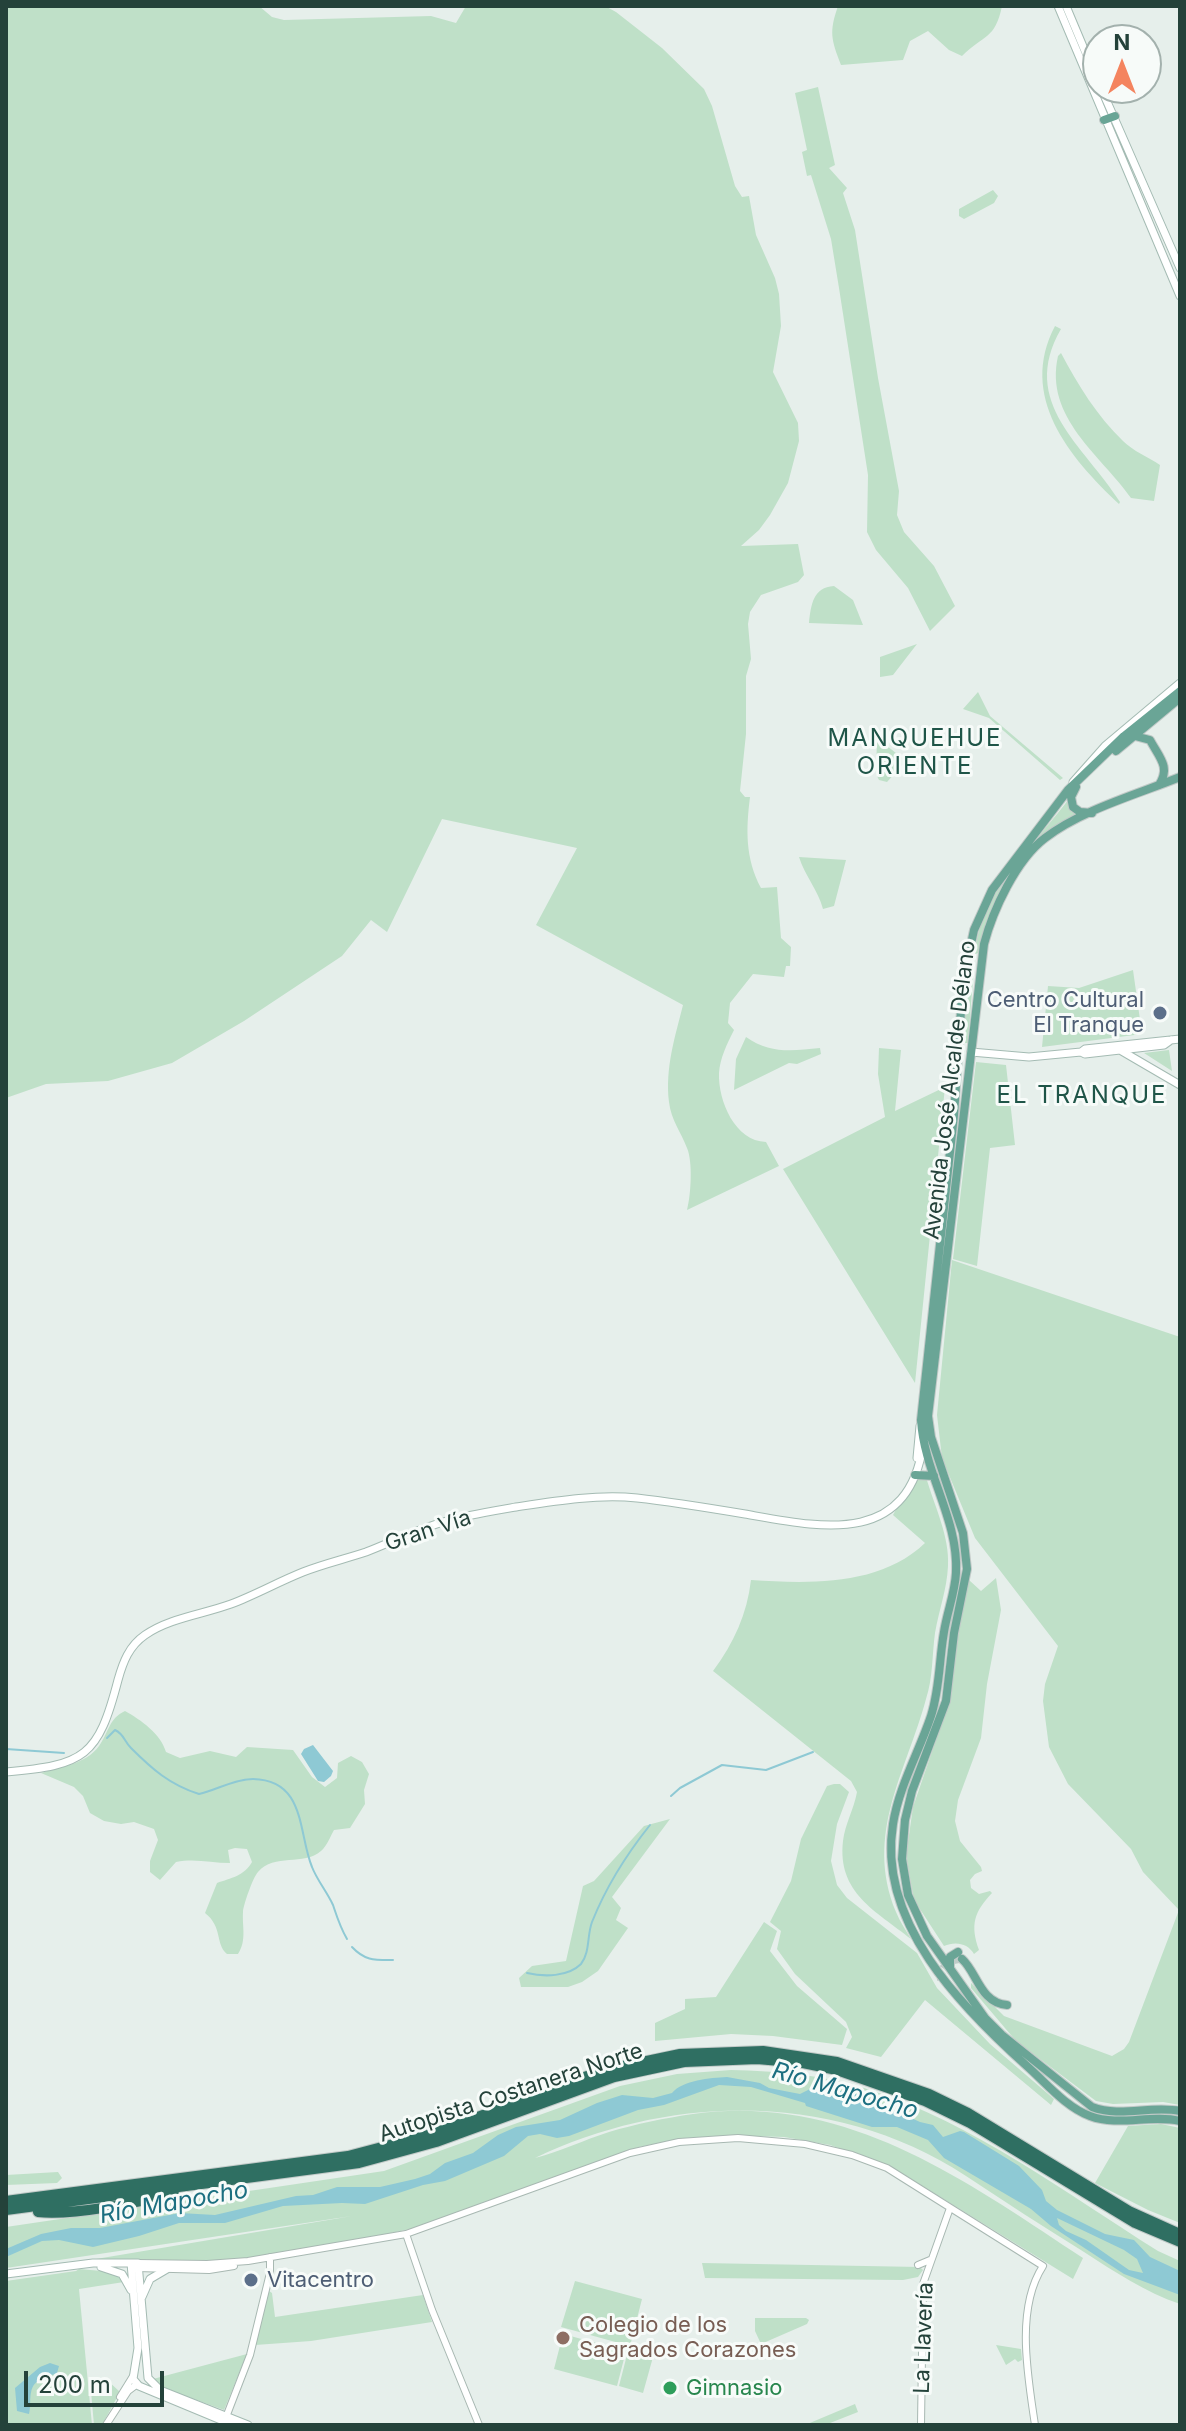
<!DOCTYPE html>
<meta charset="utf-8">
<style>
body{margin:0}
#map{position:relative;width:1186px;height:2431px;overflow:hidden;background:#e6efeb;font-family:Inter,sans-serif}
canvas{display:block}
.frame{position:absolute;inset:0;border:8px solid #24423a;pointer-events:none}
.north{position:absolute;left:1082px;top:24px;width:80px;height:80px;box-sizing:border-box;background:#f7fbf9;border:2px solid #a3b1ad;border-radius:50%;rotate:0deg;font-size:22px;font-weight:700;line-height:32px;text-align:center;color:#24423a}
.north::after{content:'';display:block;margin:auto;width:28px;height:36px;background:#f4845f;clip-path:polygon(50% 0,100% 100%,50% 72%,0 100%)}
.scale{position:absolute;left:24px;top:2371px;width:140px;height:36px;box-sizing:border-box;border:4px solid #24423a;border-top:0;padding-left:10px;font-size:24px;line-height:28px;white-space:nowrap;color:#24423a;-webkit-text-stroke:6px #f7fbf9;paint-order:stroke}
</style>
<div id="map">
<canvas width="1186" height="2431"></canvas>
<div class="frame"></div>
<div class="north">N</div>
<div class="scale">200 m</div>
</div>
<script>
const c = document.querySelector('canvas').getContext('2d');
c.lineJoin = 'round';
function fill(path, color) { c.fillStyle = color; c.fill(path, 'evenodd'); }
function strokePath(path, color, width, dash) { c.strokeStyle = color; c.lineWidth = width; c.lineCap = dash ? 'butt' : 'round'; c.setLineDash(dash || []); c.stroke(path); }
function write(font, color, halo, rows, align = 'center') {
  c.font = font + ' Inter,sans-serif'; c.lineWidth = 6; c.setLineDash([]); c.textBaseline = 'middle'; c.strokeStyle = halo; c.fillStyle = color; for (const [text, x, y, turn = 0] of rows) {
    c.save(); c.translate(x, y); c.rotate((+turn || 0) * Math.PI / 180); c.textAlign = isNaN(turn) ? turn : align; if (halo) c.strokeText(text, 0, 0); c.fillText(text, 0, 0); c.restore();
  }
}
const green = new Path2D(`
 M6 6H259L272 17 284 20 431 16 456 23 466 6H605L616 12 662 48 704 89 712 106 735 186 742 197 749 196 756 235 775 278 779 294 781 326 773 372 798 423 799 441 788 483 770 515 759 530 741 546 798 544 804 575 798 582 761 595 750 612 748 624 751 659 746 676V734L740 791 745 797H750C746 829 745 858 761 888L777 887 781 938 791 947 790 966H786L784 977 753 974 730 1003 728 1023 734 1030C727 1044 720 1058 719 1073 718 1101 735 1141 766 1142L779 1166 687 1210C691 1195 693 1162 687 1148 681 1132 671 1120 669 1102 665 1068 675 1037 683 1005L536 925 577 848 442 819 387 932 371 920 342 956 244 1021 172 1063 108 1081 46 1084 6 1098Z
 M838 6H1002C995 40 984 34 962 56L949 50 928 31 910 41 903 60 841 65C831 39 829 32 838 6Z
 M818 87 835 165 829 168 847 188 843 193 855 230 878 378 899 491 897 515 904 532 934 566 955 606 930 631 908 588 876 550 867 532 868 475 839 288 831 239 811 175 807 176 802 152 807 150 795 93Z
 M993 190 998 196 994 203 964 219 959 216V209Z
 M1055 326 1061 329C1018 403 1085 446 1120 502L1119 504C1069 457 1018 396 1055 326Z
 M1061 353C1078 385 1097 416 1123 441 1133 451 1148 457 1160 465L1154 501 1131 498C1101 455 1044 418 1058 356Z
 M834 586 853 600 863 625 809 623C811 605 813 587 834 586Z
 M917 644 893 675 880 677V657Z
 M978 692 990 716 1063 778 1060 780 989 718 963 709Z
 M877 738 906 761 887 782 879 780 876 774Z
 M1068 800 1079 813C1067 820 1052 826 1041 836 1013 862 986 915 979 953L975 954C980 892 1033 847 1068 800Z
 M799 857 846 860 834 906 823 909C818 890 805 876 799 857Z
 M971 964 974 966 968 1043H962Z
 M1133 970 1142 1034 1042 1047 1048 986 1079 988Z
 M746 1037C770 1054 792 1051 820 1048L821 1054 797 1064 789 1063 734 1090 736 1059Z
 M879 1048 901 1050 895 1111 945 1087 915 1383 783 1169 885 1117 878 1074Z
 M1169 1050 1172 1071 1144 1053Z
 M976 1062 1006 1065 1015 1145 990 1148 977 1266 953 1259Z
 M952 1260 1180 1337V2105L1163 2102 1113 2104 1096 2101 1016 2041 971 1988V1983L1004 2016 1112 2056 1124 2049 1129 2042 1179 1910 1143 1872 1131 1849 1068 1784 1049 1747 1043 1701 1045 1684 1058 1646 975 1538 942 1458 937 1415Z
 M914 1476 926 1477C934 1505 950 1537 948 1566 947 1589 939 1610 935 1633 932 1655 933 1678 926 1699 906 1773 864 1834 896 1912 900 1922 906 1930 911 1939 876 1911 837 1893 843 1841 845 1824 854 1809 857 1792L851 1781 713 1671C734 1643 747 1614 751 1580 810 1584 880 1586 925 1543L893 1515Z
 M996 1578 1001 1610 987 1684 981 1738 958 1800 955 1821 960 1841 981 1867 982 1871 975 1874 970 1880 971 1888 979 1894 990 1891 992 1893C974 1912 970 1925 979 1950L974 1954C968 1943 955 1941 944 1946L914 1900 906 1856 913 1807 949 1702 958 1634 969 1580 981 1591Z
 M125 1711C141 1720 161 1734 166 1752L180 1758 210 1751 236 1757 247 1747 293 1750 312 1777 325 1787 337 1778 338 1763 351 1756 362 1762 369 1774 364 1790 365 1804 350 1828 334 1830C330 1837 327 1846 321 1851 304 1866 274 1853 258 1872 253 1877 243 1906 243 1912 242 1927 247 1940 238 1954H227C215 1944 223 1927 205 1913L217 1883C231 1878 244 1876 252 1862L247 1849 235 1848 228 1850 230 1863C211 1863 195 1858 176 1862L160 1880 150 1872V1861L158 1840 154 1829 134 1822 121 1824 104 1821 90 1813 83 1796 74 1787 41 1773C61 1767 86 1764 99 1746 109 1732 109 1718 125 1711Z
 M834 1784H840L849 1792 837 1824 831 1861 837 1885 847 1898 917 1953 937 1988 990 2044 1054 2099 1051 2105 925 2000 881 2057 846 2048 852 2037 846 2022 795 1974 777 1949 781 1931 770 1922 791 1881 801 1839 827 1786Z
 M670 1819 612 1897 621 1908 616 1920 628 1928 598 1971 582 1982 568 1987H521L519 1978 532 1966 566 1961 583 1886 594 1881 644 1826Z
 M764 1922 777 1931 770 1951 797 1986 847 2029 842 2045 773 2036 731 2034 655 2041V2023L685 2009V1999L716 1997Z
 M731 2070C777 2071 826 2075 870 2090 973 2123 1067 2194 1158 2251L1180 2261V2304C1145 2292 1115 2272 1084 2252 1044 2227 1005 2202 966 2176 836 2091 672 2093 535 2158 559 2152 584 2140 609 2132 636 2124 665 2118 693 2114 846 2093 963 2179 1083 2258L1073 2279 890 2166 830 2145 784 2137 754 2136 684 2138 639 2147 415 2228 338 2244 227 2261 96 2259 352 2216 6 2268V2227L384 2171 620 2086 677 2074Z
 M1161 2124 1180 2128V2223L1148 2210 1095 2183 1128 2126Z
 M58 2172 62 2178 57 2183 6 2185V2175Z
 M702 2263 920 2267 923 2270 918 2277 903 2280 705 2278Z
 M79 2269 113 2272 124 2282 79 2289 92 2425H6V2281L76 2271Z
 M575 2281 642 2299 630 2346 561 2327Z
 M269 2291 272 2293 275 2317 423 2295 432 2322 311 2341 255 2345Z
 M755 2318H806L809 2320 807 2324 761 2344 755 2331Z
 M666 2319H686L687 2332H667Z
 M563 2334 626 2351 617 2386 554 2369Z
 M996 2345 1021 2349 1022 2360 1018 2362 1015 2359 1006 2365Z
 M628 2351 653 2357 643 2393 619 2386Z
 M247 2354 224 2410 161 2387 153 2379Z
 M106 2379 120 2392 102 2425H94L90 2380Z
 M855 2404 858 2412 825 2425H805Z`);
const water = new Path2D(`
 M313 1745 333 1771 331 1776 324 1782 318 1781 301 1754 304 1749Z
 M727 2077 760 2083 769 2088 800 2094 816 2086 861 2095 920 2122 933 2125 943 2137 960 2131 964 2132 1019 2166 1042 2190 1046 2201 1057 2210 1105 2234 1134 2240 1150 2257 1180 2271V2295L1124 2274 1051 2226 1031 2209 944 2158 928 2140 897 2127H872L806 2106 805 2103 751 2087 719 2085 664 2105 638 2110 569 2136 557 2138 540 2134 528 2136 504 2156 445 2181 423 2185 365 2204 342 2203 283 2206 225 2223H179L139 2236 93 2247 59 2240 42 2241 6 2257V2249L41 2234 71 2228H100L180 2213 215 2215 296 2196 313 2195 337 2187H380L415 2179 430 2174 445 2163 473 2153 498 2135 516 2127 560 2120 597 2103 622 2095 653 2098 672 2093C683 2080 710 2078 727 2077ZM1057 2218 1124 2250 1137 2259 1143 2273 1129 2270 1086 2240 1066 2231 1059 2225Z
 M50 2363 59 2366 57 2373C51 2376 43 2378 38 2381 27 2388 32 2404 29 2414L17 2411 15 2388 40 2367Z`);
const stream = new Path2D(`
 M107 1738 115 1730C124 1734 124 1741 131 1748 152 1769 170 1785 199 1794 217 1790 234 1779 253 1779 306 1780 298 1833 312 1867 317 1880 327 1892 333 1905 337 1917 340 1927 347 1939
 M6 1749 64 1753
 M671 1796 680 1788 722 1765 766 1770 813 1752
 M352 1947C365 1961 375 1960 393 1960
 M527 1973C544 1977 568 1977 581 1964 590 1953 587 1935 592 1922 606 1887 626 1855 650 1825`);
const primaryTunnel = new Path2D(`
 M941 1980C939 1968 950 1958 962 1959`);
const tertiary = new Path2D(`
 M406 2234 432 2310 479 2425
 M138 2263 207 2264 248 2261 406 2234 630 2153 679 2142 738 2138 805 2144 852 2155 887 2168 1043 2266C1015 2309 1028 2377 1035 2425
 M918 2265 930 2260
 M137 2268 209 2270 234 2266
 M120 2397 133 2376
 M106 2425 128 2391 136 2385
 M223 2425 250 2355 270 2273V2257
 M921 2425 923 2284 950 2208`);
const secondary = new Path2D(`
 M1058 6 1180 296
 M1066 6 1098 82
 M1101 88 1180 268
 M1073 782 1105 746 1180 683
 M1120 1050 1180 1085
 M971 1052 1029 1057 1081 1052 1085 1049 1180 1039
 M1081 1052 1085 1054 1164 1045 1171 1040
 M917 1458 920 1426
 M6 1772C85 1765 98 1757 118 1680 123 1662 129 1646 145 1635 169 1618 204 1614 231 1604 255 1595 278 1582 303 1572 323 1564 345 1559 366 1552 387 1544 407 1534 428 1527 456 1517 487 1512 516 1507 555 1501 597 1494 637 1498 673 1502 709 1508 745 1514 819 1527 908 1548 923 1445
 M131 2263 138 2348 133 2379 139 2386
 M101 2267 122 2274 131 2290
 M6 2274 93 2263H138L148 2378 160 2390 248 2425
 M142 2297 150 2279 167 2269
 M139 2386 233 2425`);
const primary = new Path2D(`
 M1104 120 1115 116
 M1180 691 1124 736 1068 790 992 890 974 930 963 981 954 1115 921 1420C924 1473 959 1520 956 1573 955 1593 947 1612 944 1632 939 1660 940 1688 931 1716 919 1752 899 1786 893 1824 877 1922 961 2007 1028 2067 1047 2084 1066 2107 1090 2116 1119 2127 1150 2114 1180 2121
 M1135 736 1150 740C1159 757 1171 767 1159 785
 M1116 751 1180 698
 M1180 777C1138 794 1081 810 1045 838 1016 860 993 910 984 944L928 1416 931 1437 963 1533 967 1569 954 1633 946 1701 912 1791 905 1820 902 1859 908 1895 927 1936 985 2018 1002 2035 1092 2107C1121 2118 1150 2105 1180 2111
 M1076 787 1071 797 1073 807 1080 812 1092 813
 M915 1475 934 1476
 M962 1959C977 1972 980 2003 1007 2005
 M950 1968V1957L958 1952`);
const motorway = new Path2D(`
 M6 2201 348 2156 435 2133 590 2075 623 2066 680 2054 763 2051 837 2062 929 2094 968 2113 1129 2211 1180 2234
 M6 2210 359 2163 436 2142 614 2077 684 2062 757 2059 803 2063 837 2070 925 2101 970 2123 1135 2223 1180 2242
 M38 2212C72 2216 140 2202 174 2194`);
const markers = [
 [1160,1013,8,"#5c6f8a"],
 [251,2280,8,"#5c6f8a"],
 [563,2338,8,"#8d6e63"],
 [670,2388,8,"#2e9e5b"]
];
const serviceNames = [
 ["Centro Cultural",1144,1000],
 ["El Tranque",1144,1025],
 ["Vitacentro",267,2280,"left"]
];
const streetNames = [
 ["Avenida José Alcalde Délano",950,1090,-83],
 ["Gran Vía",428,1531,-18],
 ["Autopista Costanera Norte",511,2093,-18],
 ["La Llavería",924,2338,-88]
];
const educationNames = [
 ["Colegio de los",579,2325],
 ["Sagrados Corazones",579,2350]
];
const leisureNames = [
 ["Gimnasio",686,2388]
];
const neighbourhoodNames = [
 ["MANQUEHUE",915,739],
 ["ORIENTE",915,767],
 ["EL TRANQUE",1082,1096]
];
const waterNames = [
 ["Río Mapocho",845,2091,16],
 ["Río Mapocho",174,2203,-10]
];
fill(green, '#bfe0c8');
fill(water, '#8ec9d4');
strokePath(stream, '#8ec9d4', 2);
strokePath(primaryTunnel, '#bfccc8', 8, [8, 4]);
strokePath(tertiary, '#a8b8b2', 8);
strokePath(secondary, '#a4bbb3', 9);
strokePath(primary, '#c2cac8', 10);
strokePath(motorway, '#c2cac8', 12);
strokePath(tertiary, '#fff', 6);
strokePath(secondary, '#fff', 7);
strokePath(primary, '#6aa596', 8);
strokePath(motorway, '#2f6f62', 10);
for (const [x, y, r, color] of markers) { const dot = new Path2D(); dot.arc(x, y, r, 0, 2 * Math.PI); c.fillStyle = color; c.fill(dot); strokePath(dot, '#f7fbf9', 3); }
write('22px', '#4e5e75', '#f7fbf9', serviceNames, 'right');
write('22px', '#24423a', '#f7fbf9', streetNames);
write('22px', '#785e54', '#f7fbf9', educationNames, 'left');
write('22px', '#27864d', '#f7fbf9', leisureNames, 'left');
c.letterSpacing = '2px';
write('24px', '#1f5548', '#f7fbf9', neighbourhoodNames);
c.letterSpacing = '0px';
write('italic 24px', '#1c6f80', '#f7fbf9', waterNames);
</script>
